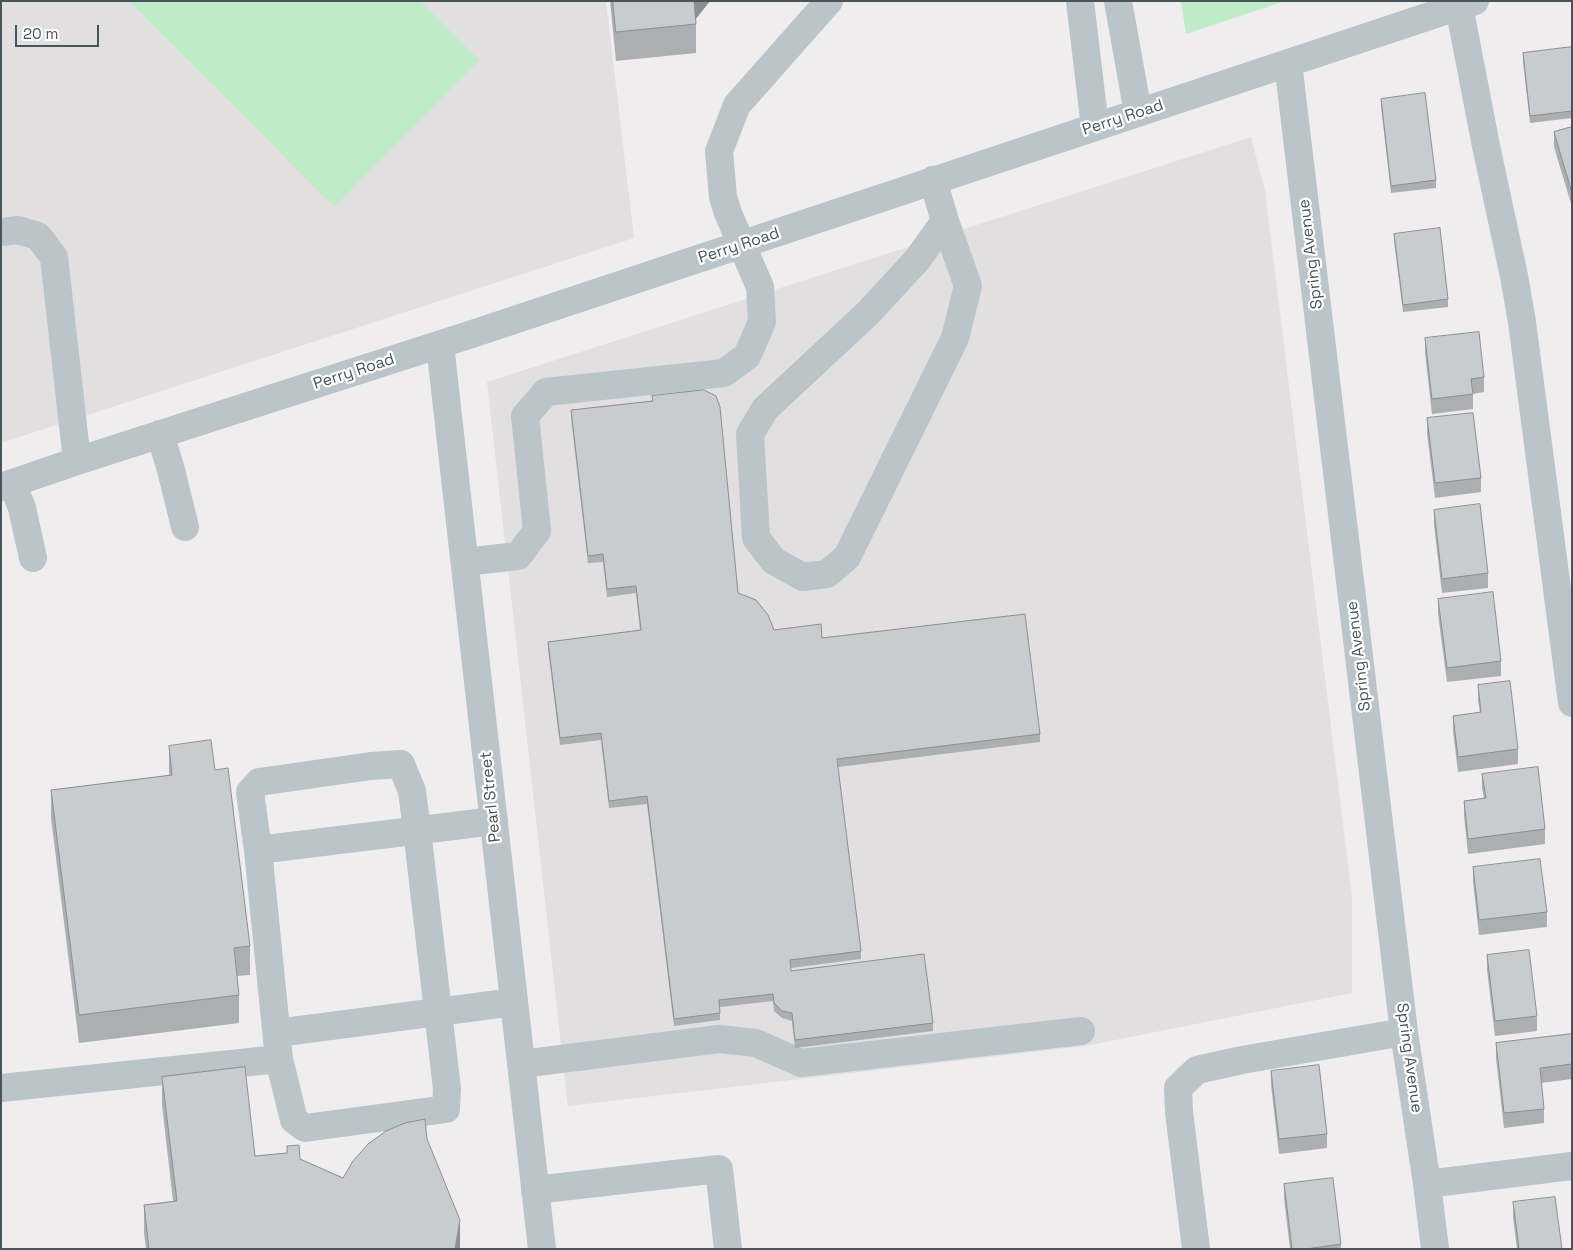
<!DOCTYPE html>
<style>
body{margin:0}
#map{position:relative;width:1573px;height:1250px;overflow:hidden;background:#f0edee;font-family:"Space Grotesk",sans-serif}
canvas{display:block}
.frame{position:absolute;inset:0;border:2px solid #475459;pointer-events:none}
.scale{position:absolute;left:15px;top:25px;width:84px;height:22px;box-sizing:border-box;border:2px solid #475459;border-top:0;padding-left:6px;font-size:15px;line-height:18px;white-space:nowrap;color:#475459;-webkit-text-stroke:4px #fff;paint-order:stroke}
</style>
<div id="map">
<canvas width="1573" height="1250"></canvas>
<div class="frame"></div>
<div class="scale">20 m</div>
</div>
<script>
const c = document.querySelector('canvas').getContext('2d');
c.lineJoin = 'round';
function fill(path, color) { c.fillStyle = color; c.fill(path, 'evenodd'); }
function strokePath(path, color, width, dash) { c.strokeStyle = color; c.lineWidth = width; c.lineCap = dash ? 'butt' : 'round'; c.setLineDash(dash || []); c.stroke(path); }
function write(font, color, halo, rows, align = 'center') {
  c.font = font + ' "Space Grotesk",sans-serif'; c.lineWidth = 4.5; c.setLineDash([]); c.textBaseline = 'middle'; c.strokeStyle = halo; c.fillStyle = color; for (const [text, x, y, turn = 0] of rows) {
    c.save(); c.translate(x, y); c.rotate((+turn || 0) * Math.PI / 180); c.textAlign = isNaN(turn) ? turn : align; if (halo) c.strokeText(text, 0, 0); c.fillText(text, 0, 0); c.restore();
  }
}
const education = new Path2D(`
 M1 1H606L634 238 1 443Z
 M1251 137 1265 191 1352 897V993L1085 1046 568 1106 487 382Z`);
const green = new Path2D(`
 M129 1H420L479 60 334 207Z
 M1181 1H1285L1186 34Z`);
const minor = new Path2D(`
 M1080 1 1095 127
 M1118 1 1138 113
 M1459 6 1486 146 1514 276 1522 322 1572 703
 M1288 63 1404 1032 1427 1184 1435 1249
 M933 180 945 221 968 286 955 338 847 557 827 574 803 577 774 561 756 538 750 434 765 409 868 313 917 260 945 221
 M1 232 18 230 38 236 54 257 77 461
 M440 345 542 1249
 M160 434 171 470 185 527
 M12 483 22 508 33 558
 M1 487 77 461 472 334 1475 1
 M465 562 518 556 537 531 525 416 546 392 724 373 747 356 762 322 760 287 728 213 723 197 719 151 737 105 829 1
 M258 850 494 821
 M277 1033 514 1002
 M521 1064 719 1039 756 1043 801 1063 1081 1031
 M1 1088 279 1059 294 1120 305 1128 446 1109 447 1089 417 830 412 791 401 764 371 766 259 782 250 792 258 850 279 1059
 M1427 1184 1572 1166
 M535 1190 719 1169 728 1249
 M1196 1249 1179 1112 1178 1088 1197 1070 1242 1060 1404 1032`);
const wall = new Path2D(`
 M610 1H710L696 19V53L616 61Z
 M1572 47V118L1530 123 1523 61V53Z
 M1381 99 1436 180V188L1391 193 1381 106Z
 M1572 127V207L1554 147V132Z
 M1394 234 1448 299V307L1403 312 1394 241Z
 M1571 259H1572V277L1571 274Z
 M1425 338 1484 377V392L1473 394V409L1432 414 1425 353Z
 M652 396 738 593 774 630 822 638 1040 734V742L838 767 861 951V959L791 968V971L933 1023V1031L795 1048 792 1021 782 1018 774 1011 773 1001 720 1007V1020L674 1026 647 804 609 808 601 740 560 745 548 649V642L640 630 636 593 607 597 603 562 588 563 571 417V410L652 401Z
 M1427 418 1481 478V492L1435 498 1427 433Z
 M1434 510 1488 573V588L1442 593 1434 525Z
 M1438 599 1501 661V676L1447 682 1438 614Z
 M1478 685 1518 749V764L1458 772 1453 731V716L1480 713 1478 700Z
 M169 746 215 770 250 946V975L237 976 239 995V1023L79 1043 51 818V790L169 775Z
 M1482 774 1545 829V844L1468 854 1464 815V801L1484 798 1482 788Z
 M1473 867 1547 912V927L1479 935 1473 882Z
 M1487 955 1537 1016V1031L1495 1036 1487 970Z
 M1572 1034V1079L1541 1083 1544 1109V1123L1504 1128 1496 1058V1043Z
 M1271 1071 1327 1134V1148L1279 1154 1271 1085Z
 M162 1077 255 1156 287 1153V1146L300 1159 343 1178 427 1139 460 1249H146L144 1233V1205L173 1201 162 1105Z
 M1284 1184 1341 1244V1249H1290L1284 1198Z
 M1513 1202 1562 1249H1517L1513 1217Z`);
const shadedWall = new Path2D(`
 M693 1H710L693 22Z
 M460 1220V1249H455Z`);
const building = new Path2D(`
 M613 1H694L696 24 616 32Z
 M1572 47V111L1530 116 1523 53Z
 M1425 93 1436 180 1391 186 1381 99Z
 M1572 127V193L1554 132Z
 M1440 228 1448 299 1403 305 1394 234Z
 M1479 332 1484 377 1471 379 1473 394 1432 399 1425 338Z
 M704 390 716 396 720 407 738 593 756 600 768 615 774 630 821 624 822 638 1025 614 1040 734 837 759 861 951 790 960 791 971 924 954 933 1023 795 1040 792 1013 782 1011 774 1003 773 994 719 1000 720 1013 674 1019 647 796 609 801 601 733 560 738 548 642 641 630 636 586 607 589 603 554 588 556 571 410 653 401 652 396Z
 M1473 413 1481 478 1435 483 1427 418Z
 M1480 504 1488 573 1442 579 1434 510Z
 M1493 592 1501 661 1447 668 1438 599Z
 M1510 681 1518 749 1458 757 1453 716 1481 712 1478 685Z
 M211 740 215 770 228 768 250 946 234 948 239 995 79 1015 51 790 172 775 169 746Z
 M1538 767 1545 829 1468 839 1464 801 1486 798 1482 774Z
 M1540 859 1547 912 1479 920 1473 867Z
 M1529 950 1537 1016 1495 1021 1487 955Z
 M1572 1034V1064L1540 1068 1544 1109 1504 1113 1496 1043Z
 M1319 1065 1327 1134 1279 1139 1271 1071Z
 M245 1067 255 1156 287 1153V1146L299 1145 300 1159 343 1178 353 1161 368 1144 386 1131 405 1123 425 1119 427 1139 460 1220 455 1249H149L144 1205 177 1201 162 1077Z
 M1333 1178 1341 1244 1306 1249H1292L1284 1184Z
 M1555 1197 1562 1249H1519L1513 1202Z`);
const streetNames = [
 ["Perry Road",1123,118,-18],
 ["Perry Road",739,246,-18],
 ["Spring Avenue",1311,254,-97],
 ["Perry Road",354,372,-18],
 ["Spring Avenue",1359,656,-97],
 ["Pearl Street",491,797,-96],
 ["Spring Avenue",1409,1058,82]
];
fill(education, '#e1dfdf');
fill(green, '#bfebc8');
strokePath(minor, '#bac4c9', 28);
fill(wall, '#acafb2');
fill(shadedWall, '#8c8f91');
fill(building, '#c8cccf');
strokePath(building, '#8c8f91', 1);
write('16px', '#475459', '#fff', streetNames);
</script>
